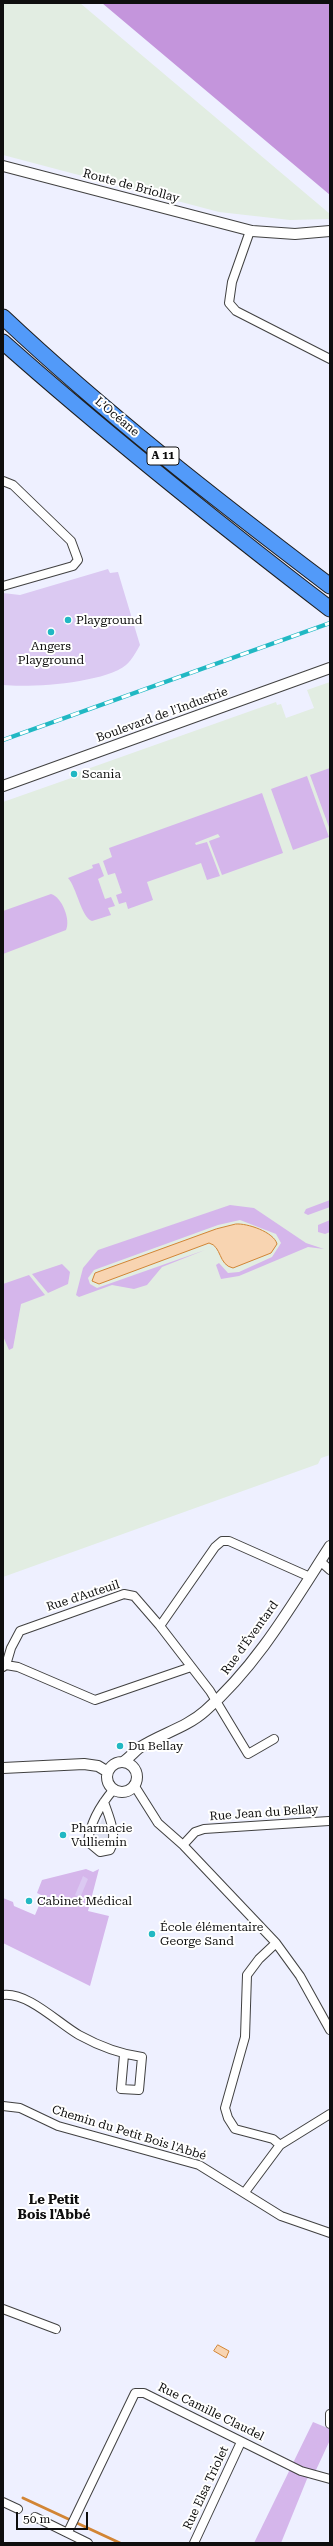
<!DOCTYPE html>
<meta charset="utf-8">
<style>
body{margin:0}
#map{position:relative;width:333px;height:2546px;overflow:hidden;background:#eef0ff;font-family:"Roboto Serif",serif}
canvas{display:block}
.frame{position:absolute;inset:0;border:4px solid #0e0e0e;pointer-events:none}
.scale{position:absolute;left:16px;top:2512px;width:72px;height:18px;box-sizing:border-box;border:2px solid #0e0e0e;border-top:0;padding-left:5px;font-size:12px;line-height:14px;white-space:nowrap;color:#0e0e0e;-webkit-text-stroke:3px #fff;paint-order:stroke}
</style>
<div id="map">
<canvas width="333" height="2546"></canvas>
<div class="frame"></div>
<div class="scale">50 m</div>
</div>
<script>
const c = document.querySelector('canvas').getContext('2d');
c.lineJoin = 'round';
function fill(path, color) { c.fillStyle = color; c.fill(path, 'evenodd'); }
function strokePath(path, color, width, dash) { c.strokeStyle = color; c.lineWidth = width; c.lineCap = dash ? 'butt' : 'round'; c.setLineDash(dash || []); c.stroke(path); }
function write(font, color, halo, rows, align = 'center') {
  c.font = font + ' "Roboto Serif",serif'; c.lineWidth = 4; c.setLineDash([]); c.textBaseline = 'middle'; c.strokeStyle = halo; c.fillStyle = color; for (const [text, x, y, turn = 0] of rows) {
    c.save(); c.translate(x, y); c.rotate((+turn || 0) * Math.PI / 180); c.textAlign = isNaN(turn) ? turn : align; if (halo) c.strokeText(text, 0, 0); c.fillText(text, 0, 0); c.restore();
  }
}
const industrial = new Path2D(`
 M3 3H80L330 214V219L290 220 219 212 3 155Z
 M330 682V1455L321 1458 318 1464 3 1577V802L77 776 76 773 276 702 277 705 281 704 286 718 314 708 307 690Z`);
const green = new Path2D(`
 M330 768V830L310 775Z
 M307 776 329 837 293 850 271 789Z
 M262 793 283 853 222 875 209 841 220 837 218 834 195 843 196 845 207 842 220 876 207 880 201 863 147 882 153 900 128 909 126 902 119 904 116 895 122 893 115 873 108 875 103 861 112 857 109 848Z
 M99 863 104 876 98 879 105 899 111 897 115 906 108 908 111 915 92 921C81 917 77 888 68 878L93 868 92 865Z
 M51 894C62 897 71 920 66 930L3 954V911Z
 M330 1200V1207L308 1215 304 1213 306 1209Z
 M230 1205 254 1208 306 1243 324 1249 308 1247 239 1276 221 1279 216 1265 219 1263 228 1273 239 1272 272 1257 281 1243 276 1234 240 1220 218 1225 94 1270 88 1278 90 1284 97 1288 205 1250 162 1267 147 1285 134 1289 112 1285 79 1297 76 1295 83 1268 98 1250Z
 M330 1220V1232L325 1234 318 1232V1225Z
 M62 1264 70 1272 68 1284 48 1293 32 1274Z
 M29 1275 45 1295 21 1304 13 1348 9 1350 3 1336V1284Z
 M86 1869 93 1872 99 1869 88 1911 109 1916 90 1986 3 1943V1898L13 1902 14 1906 35 1915 43 1896 37 1893 42 1880Z
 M313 2422 330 2429V2440L316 2470 307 2479 281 2543H254Z`);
const forest = new Path2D(`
 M102 3H330V195Z`);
const pitch = new Path2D(`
 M108 569 110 573 118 572 140 645C136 652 132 660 126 665 104 683 31 688 3 685V593L20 595Z
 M83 1876 88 1879 80 1898 75 1895Z`);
const plaza = new Path2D(`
 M103 1817 109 1837 107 1843 101 1845 96 1842 95 1836Z`);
const water = new Path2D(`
 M236 1224C247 1223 274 1232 277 1244L271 1253 233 1268C218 1265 222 1246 209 1243L99 1284 92 1281 95 1273 216 1229Z
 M218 2345 229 2351 226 2358 214 2351Z`);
const stream = new Path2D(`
 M23 2498 120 2543`);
const minor = new Path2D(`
 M250 231 232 282 229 303 236 311 330 359
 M3 481 13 485 71 541 78 560 73 566 3 586
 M320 1561 330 1570
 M160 1626 215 1547 222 1541H229L310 1577
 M6 1665 18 1667 95 1700 191 1667
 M3 1667 6 1665 11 1648 20 1631 124 1594 134 1596 160 1626 210 1691 248 1754 274 1739
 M134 1785 158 1823 183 1845 276 1943 300 1976 330 2030
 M104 1802C109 1817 118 1835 110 1850L100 1852 88 1842C90 1823 101 1804 114 1789
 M183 1845 195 1832 204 1829 329 1821
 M276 1943 259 1959 247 1975 245 2037 225 2108 228 2118 235 2129 273 2139 280 2145
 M3 1995C28 1992 58 2023 79 2035 99 2046 120 2054 142 2057L139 2090 121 2089 124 2055
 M3 2106 20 2108 58 2126 199 2165 281 2216 330 2233
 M245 2192 280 2145 330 2114
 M3 2309 56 2329
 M330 2414V2424
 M3 2502 18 2509
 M35 2517 88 2543
 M68 2532 135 2393H144L301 2471 330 2479
 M194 2543 241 2442`);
const tertiary = new Path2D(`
 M3 166 252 231 295 234 330 231
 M3 786 330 668
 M123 1762C129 1758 134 1752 139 1748 160 1734 186 1728 205 1711 257 1666 293 1603 330 1546
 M107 1777a15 15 0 1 1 30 0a15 15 0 1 1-30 0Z
 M3 1768 84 1764 98 1766 108 1772`);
const motorway = new Path2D(`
 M3 317C106 414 218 501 330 586
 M3 342C109 436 218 523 330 609`);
const rail = new Path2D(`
 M3 740 330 623`);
const markers = [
 [68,620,4,"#21b8c3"],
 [51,632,4,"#21b8c3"],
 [74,774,4,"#21b8c3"],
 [120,1746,4,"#21b8c3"],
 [63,1835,4,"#21b8c3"],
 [29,1901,4,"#21b8c3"],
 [152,1934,4,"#21b8c3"]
];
const shields = [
 [163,456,32]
];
const shieldNames = [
 ["A 11",163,456]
];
const streetNames = [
 ["Route de Briollay",131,186,15],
 ["L’Océane",117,417,40],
 ["Boulevard de l'Industrie",162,715,-20],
 ["Rue d'Auteuil",83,1596,-18],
 ["Rue d'Éventard",250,1638,-54],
 ["Rue Jean du Bellay",264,1813,-4],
 ["Chemin du Petit Bois l'Abbé",129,2133,17],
 ["Rue Camille Claudel",211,2412,26],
 ["Rue Elsa Triolet",206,2488,-65]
];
const poiNames = [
 ["Playground",76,620],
 ["Angers",51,646,"center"],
 ["Playground",51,660,"center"],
 ["Scania",82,774],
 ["Du Bellay",128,1746],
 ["Pharmacie",71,1828],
 ["Vulliemin",71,1842],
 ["Cabinet Médical",37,1901],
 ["École élémentaire",160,1927],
 ["George Sand",160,1941]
];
const neighbourhoodNames = [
 ["Le Petit",54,2200],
 ["Bois l'Abbé",54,2215]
];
fill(industrial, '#e2ede2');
fill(green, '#d5b6eb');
fill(forest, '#c495dc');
fill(pitch, '#dbc9f2');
fill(plaza, '#dde0ef');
fill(water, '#f8d4b1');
strokePath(water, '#d28535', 1);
strokePath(stream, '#d28535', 3);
strokePath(minor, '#414141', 10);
strokePath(tertiary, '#414141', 12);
strokePath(motorway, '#1f1f1f', 17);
strokePath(minor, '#fff', 8);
strokePath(tertiary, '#fff', 10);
strokePath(motorway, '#529af9', 15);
strokePath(rail, '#21b8c3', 4.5);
strokePath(rail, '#fff', 3, [9]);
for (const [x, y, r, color] of markers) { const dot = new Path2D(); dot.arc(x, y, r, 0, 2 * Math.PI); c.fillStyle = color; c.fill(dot); strokePath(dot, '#fff', 1.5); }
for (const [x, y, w] of shields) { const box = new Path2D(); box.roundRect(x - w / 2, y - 9, w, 18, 3); c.fillStyle = '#fff'; c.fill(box); strokePath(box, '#0e0e0e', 1); }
write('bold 11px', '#0e0e0e', null, shieldNames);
write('12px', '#0e0e0e', '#fff', streetNames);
write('12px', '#0e0e0e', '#fff', poiNames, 'left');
write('bold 13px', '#0e0e0e', '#fff', neighbourhoodNames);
</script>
